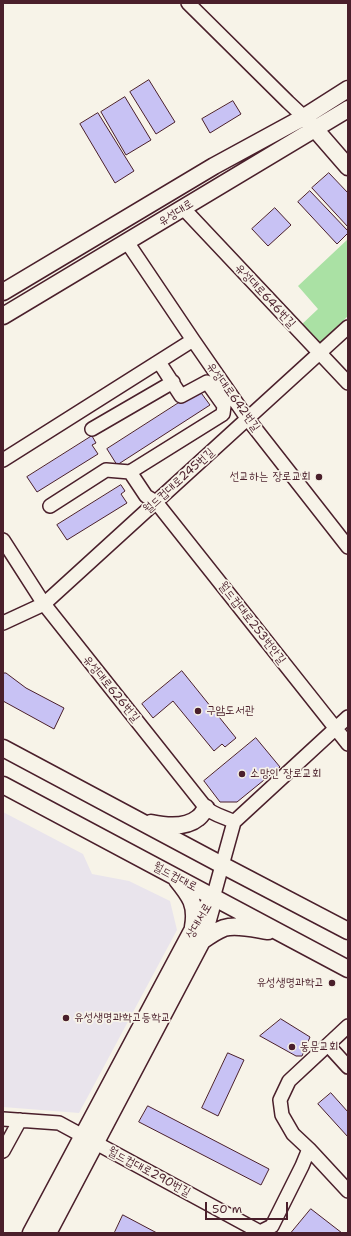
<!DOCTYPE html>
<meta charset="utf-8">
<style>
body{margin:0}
#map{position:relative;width:351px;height:1236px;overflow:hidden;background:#f7f3e8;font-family:"Shantell Sans",sans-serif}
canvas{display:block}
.frame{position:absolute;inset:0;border:4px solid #4a1f2b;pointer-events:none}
.scale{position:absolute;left:205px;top:1202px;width:83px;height:18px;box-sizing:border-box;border:2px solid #4a1f2b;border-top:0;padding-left:5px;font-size:12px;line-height:14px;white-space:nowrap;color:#4a1f2b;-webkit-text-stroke:3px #f7f3e8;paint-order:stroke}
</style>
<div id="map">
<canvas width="351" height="1236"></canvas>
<div class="frame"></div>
<div class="scale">50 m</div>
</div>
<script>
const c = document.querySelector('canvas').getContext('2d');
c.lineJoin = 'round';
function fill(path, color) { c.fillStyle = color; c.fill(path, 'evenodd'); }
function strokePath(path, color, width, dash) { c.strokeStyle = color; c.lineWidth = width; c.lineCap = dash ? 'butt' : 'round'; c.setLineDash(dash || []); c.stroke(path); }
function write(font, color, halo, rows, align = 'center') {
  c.font = font + ' "Shantell Sans","Poor Story",sans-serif'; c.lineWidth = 3.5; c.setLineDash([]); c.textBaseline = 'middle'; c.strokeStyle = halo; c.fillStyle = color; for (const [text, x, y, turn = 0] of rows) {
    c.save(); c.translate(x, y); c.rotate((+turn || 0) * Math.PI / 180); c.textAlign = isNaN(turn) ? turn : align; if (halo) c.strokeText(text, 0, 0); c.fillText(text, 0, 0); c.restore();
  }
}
const built = new Path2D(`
 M3 812 83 854 92 874 129 881 170 901 177 930 79 1113 3 1107Z`);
const green = new Path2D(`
 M348 239V316L318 345 300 326 318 309 298 286Z`);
const building = new Path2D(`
 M149 80 175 122 156 134 130 92Z
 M125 97 151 140 126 155 101 112Z
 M233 101 241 114 210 133 202 119Z
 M98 113 134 171 115 183 80 124Z
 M329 173 348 193V227L312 188Z
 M310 191 348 231V233L337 244 298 202Z
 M275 208 291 225 268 246 252 229Z
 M199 390 210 405 117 465 107 449Z
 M92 436 96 443 92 445 98 454 37 492 27 477Z
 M121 485 125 491 121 494 127 503 67 540 57 525Z
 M182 671 236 738 225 747 222 744 214 751 173 701 153 718 142 704Z
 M3 673H6L26 688 64 708 54 729 3 701Z
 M256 738 280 767 237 802H220L204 781Z
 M281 1019 310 1037 302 1056H296L260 1036Z
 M228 1053 244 1060 218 1116 202 1108Z
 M331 1093 348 1112V1137L318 1104Z
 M148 1106 269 1169 261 1185 139 1122Z
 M311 1209 342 1233H291Z
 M123 1215 157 1233H116L115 1232Z`);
const minor = new Path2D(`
 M188 3 288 102 304 117
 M183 208 348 383
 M127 242 193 340 247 418 348 547
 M159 362 181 396 207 382 224 406 223 414 130 472 146 496 156 502 348 744
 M92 429 173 382
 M3 460 193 340
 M50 506 106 470 130 472
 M3 540 44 604 206 808C214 815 225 817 234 822
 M3 623 44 604 348 327
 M234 822 348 717
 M213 898 234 822
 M328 1045 348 1067
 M3 1119 59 1123 260 1232 272 1226 302 1166 309 1149 293 1134 282 1115 280 1100 289 1081 348 1026
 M309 1149 348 1191
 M3 1151 20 1120`);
const tertiary = new Path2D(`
 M308 121 348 167
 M3 292 214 166 304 117 348 89
 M3 316 348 109
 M3 748 222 865 348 931
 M3 785 348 969
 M151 823C165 826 186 828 198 818 201 816 204 811 206 808
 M177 880C190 896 197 905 193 927
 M202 941C209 936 216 931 224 928 236 924 255 929 268 931
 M31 1233 201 914 213 898
 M48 1233 202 941 211 909`);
const markers = [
 [319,477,4,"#4a1f2b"],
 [198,711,4,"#4a1f2b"],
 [242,774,4,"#4a1f2b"],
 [332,983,4,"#4a1f2b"],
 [66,1018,4,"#4a1f2b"],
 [292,1047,4,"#4a1f2b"]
];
const streetNames = [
 ["유성대로",176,213,-32],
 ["유성대로646번길",265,296,47],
 ["유성대로642번길",233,397,54],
 ["월드컵대로245번길",179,481,-42],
 ["월드컵대로253번안길",252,623,52],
 ["유성대로626번길",111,689,51],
 ["월드컵대로",175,877,28],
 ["상대서로",199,921,-59],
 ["월드컵대로290번길",149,1172,28]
];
const poiNames = [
 ["선교하는 장로교회",311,477,"right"],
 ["구암도서관",206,711],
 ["소망인 장로교회",250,774],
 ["유성생명과학고",324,983,"right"],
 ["유성생명과학고등학교",74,1018],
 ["동문교회",300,1047]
];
fill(built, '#e9e4ec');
fill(green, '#aae1a4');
fill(building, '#c8c2f4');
strokePath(building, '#4a1f2b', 1);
strokePath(minor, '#4a1f2b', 16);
strokePath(tertiary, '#4a1f2b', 19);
strokePath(minor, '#f7f3e8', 13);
strokePath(tertiary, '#f7f3e8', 16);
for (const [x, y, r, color] of markers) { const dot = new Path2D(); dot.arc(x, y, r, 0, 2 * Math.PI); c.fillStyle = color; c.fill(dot); strokePath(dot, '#f7f3e8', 1.5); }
write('12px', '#4a1f2b', '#f7f3e8', streetNames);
write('12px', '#4a1f2b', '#f7f3e8', poiNames, 'left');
</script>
